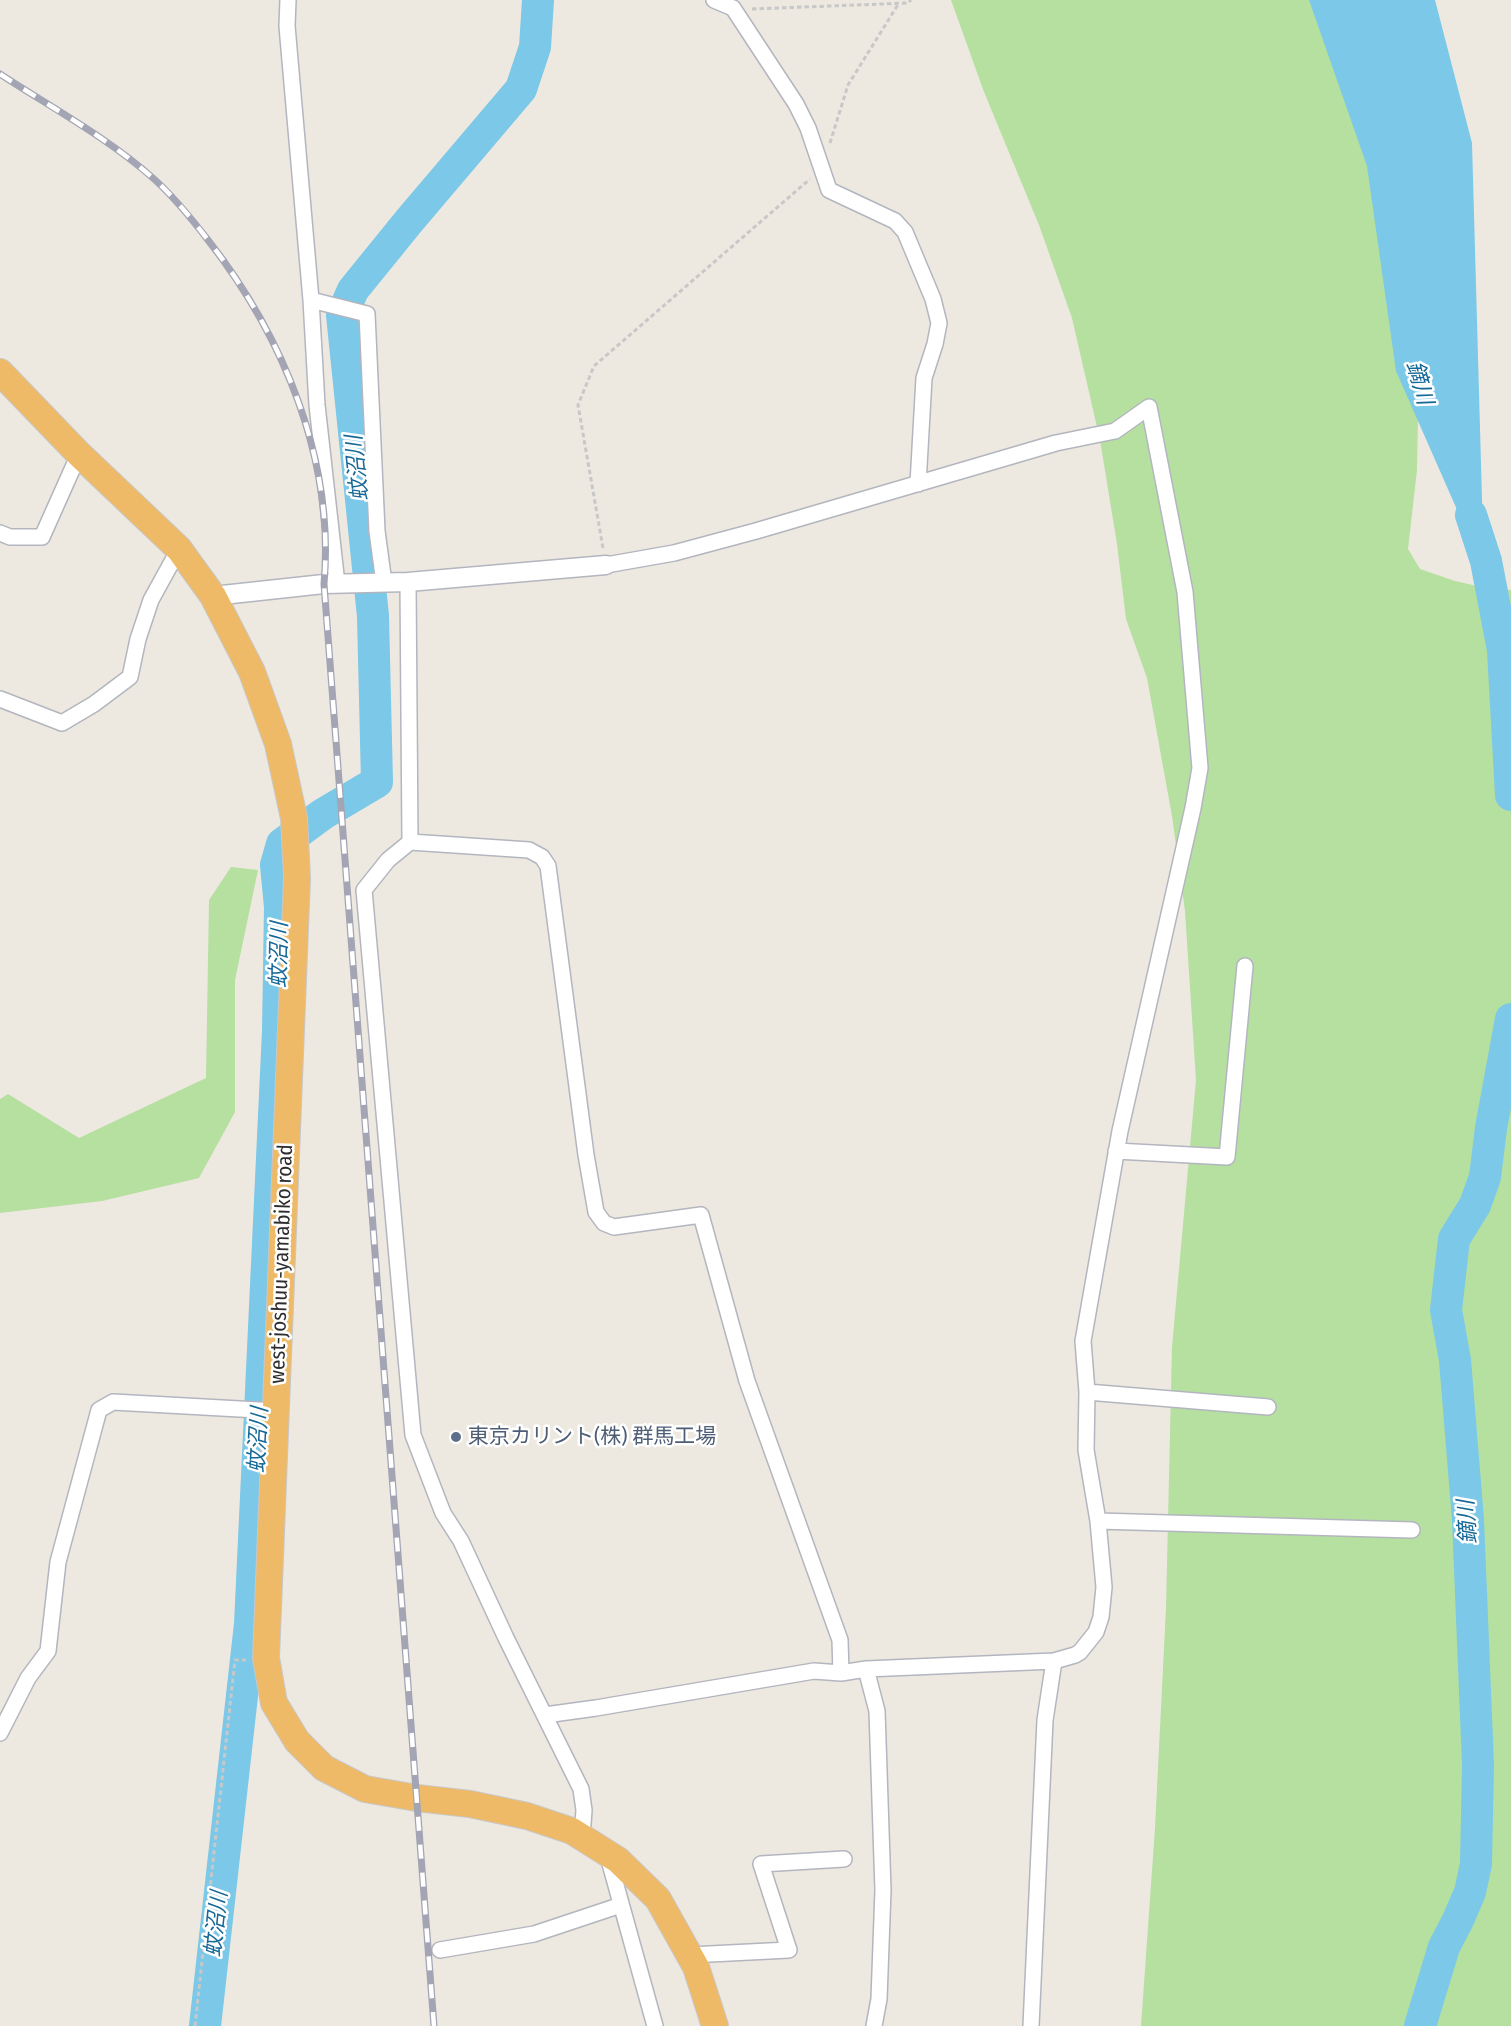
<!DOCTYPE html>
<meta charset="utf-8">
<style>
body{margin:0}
canvas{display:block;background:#ede8e0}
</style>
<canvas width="1511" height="2026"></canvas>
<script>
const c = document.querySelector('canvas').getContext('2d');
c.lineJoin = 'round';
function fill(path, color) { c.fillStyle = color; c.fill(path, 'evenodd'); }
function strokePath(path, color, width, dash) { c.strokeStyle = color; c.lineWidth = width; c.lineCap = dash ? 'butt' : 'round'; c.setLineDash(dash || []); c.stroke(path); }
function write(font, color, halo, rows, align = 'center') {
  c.font = font + ' "Fira Sans Condensed","Noto Sans JP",sans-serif'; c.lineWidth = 5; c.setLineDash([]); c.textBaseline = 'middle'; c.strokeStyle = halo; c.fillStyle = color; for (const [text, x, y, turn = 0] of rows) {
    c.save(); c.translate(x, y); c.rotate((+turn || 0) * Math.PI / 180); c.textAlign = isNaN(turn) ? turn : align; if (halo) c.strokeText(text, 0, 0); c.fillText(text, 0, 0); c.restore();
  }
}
const green = new Path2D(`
 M951 0H1345L1418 417 1417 470 1408 549 1420 569 1455 581 1490 589 1511 590V2026H1141L1155 1828 1166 1608 1172 1347 1196 1080 1185 911 1172 816 1147 678 1126 619 1117 544 1100 440 1072 318 1039 225 984 92Z
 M231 867 258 870 235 980V1112L199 1178 102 1201 0 1213V1099L8 1094 79 1138 206 1078 209 900Z`);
const water = new Path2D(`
 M1309 0H1435L1472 143 1484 571 1396 371 1367 166Z`);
const river = new Path2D(`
 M1471 515 1486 561 1503 650 1511 795
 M205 2026 250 1624 278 1031 280 907 276 865 282 844 323 814 377 782 373 616 342 315 353 290 409 221 521 89 535 47 538 0
 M1420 2026 1444 1947 1458 1920 1470 1892 1476 1864 1478 1765 1468 1520 1455 1360 1446 1310 1454 1239 1475 1205 1485 1177 1491 1128 1511 1019`);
const path = new Path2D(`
 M752 9 908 3 911 0
 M830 143 848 85 899 3
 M603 548 578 405 594 366 810 179
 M195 2026 235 1660H246`);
const minor = new Path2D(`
 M288 0 287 26 311 300 317 405 337 584
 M714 0 733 8 796 104 808 128 829 190 895 221 905 232 933 299 939 323 935 344 924 378 918 484
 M311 300 367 314 377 531 384 583
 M0 533 10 537H42L79 454
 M408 582 410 842
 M0 699 62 723 94 704 130 677 138 639 151 600 179 549
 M1116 1151 1227 1157 1245 966
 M1087 1392 1268 1407
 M1098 1521 1412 1530
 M866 1669 877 1711 883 1890 879 1999 874 2026
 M545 1715 596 1708 814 1671 841 1673 866 1669 1054 1661 1075 1655 1080 1652 1096 1632 1101 1617 1104 1587 1098 1521 1086 1450 1087 1392 1083 1341 1120 1131 1193 808 1200 768 1185 592 1149 407 1115 431 1056 443 756 531 674 553 606 565
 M0 1733 28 1678 48 1651 58 1562 99 1410 113 1402 276 1411
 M572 1831 583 1824 584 1810 581 1789 506 1638 461 1541 443 1513 413 1435 364 890 388 860 410 842 529 850 542 857 548 866 586 1155 596 1212 604 1223 614 1227 701 1215 747 1381 840 1640 841 1673
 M607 1853 655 2026
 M440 1950 534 1934 621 1905
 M690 1955 789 1950 761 1864 844 1859
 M1031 2026 1045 1720 1054 1661`);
const tertiary = new Path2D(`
 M213 596 324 584 408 582 606 565`);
const trunk = new Path2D(`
 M0 372 79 454 179 549 213 596 252 672 278 744 294 818 297 878 266 1658 274 1703 297 1741 324 1768 365 1789 417 1798 470 1804 527 1816 572 1831 618 1860 658 1899 696 1967 715 2026`);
const rail = new Path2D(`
 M0 74C52 108 108 138 154 179 174 197 191 218 208 240 283 336 335 460 324 584L434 2026`);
const markers = [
 [456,1437,6,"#5c6f8a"]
];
const streetNames = [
 ["west-joshuu-yamabiko road",282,1264,-88]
];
const serviceNames = [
 ["東京カリント(株) 群馬工場",468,1437]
];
const waterNames = [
 ["鏑川",1419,383,74],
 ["蚊沼川",358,468,-96],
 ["蚊沼川",280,955,-89],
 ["蚊沼川",259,1440,-87],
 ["鏑川",1468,1522,-94],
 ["蚊沼川",217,1924,-84]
];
fill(green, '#b5e0a0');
fill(water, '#7bc8e8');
strokePath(river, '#7bc8e8', 32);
strokePath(minor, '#b3b6bf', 18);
strokePath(tertiary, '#b3b6bf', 21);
strokePath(trunk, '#c8c8c8', 28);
strokePath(path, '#c8c8c8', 3, [4.5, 3]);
strokePath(minor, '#fff', 15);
strokePath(tertiary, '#fff', 18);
strokePath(trunk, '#eeba67', 26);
strokePath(rail, '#a3a5b5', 7);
strokePath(rail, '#fff', 4.5, [14]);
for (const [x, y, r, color] of markers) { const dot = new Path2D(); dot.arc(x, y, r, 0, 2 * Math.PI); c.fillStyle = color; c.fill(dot); strokePath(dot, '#fff', 2); }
write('21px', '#2d2d2d', '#fff', streetNames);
write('21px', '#4e5e75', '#fff', serviceNames, 'left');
write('italic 22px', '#166897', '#fff', waterNames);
</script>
